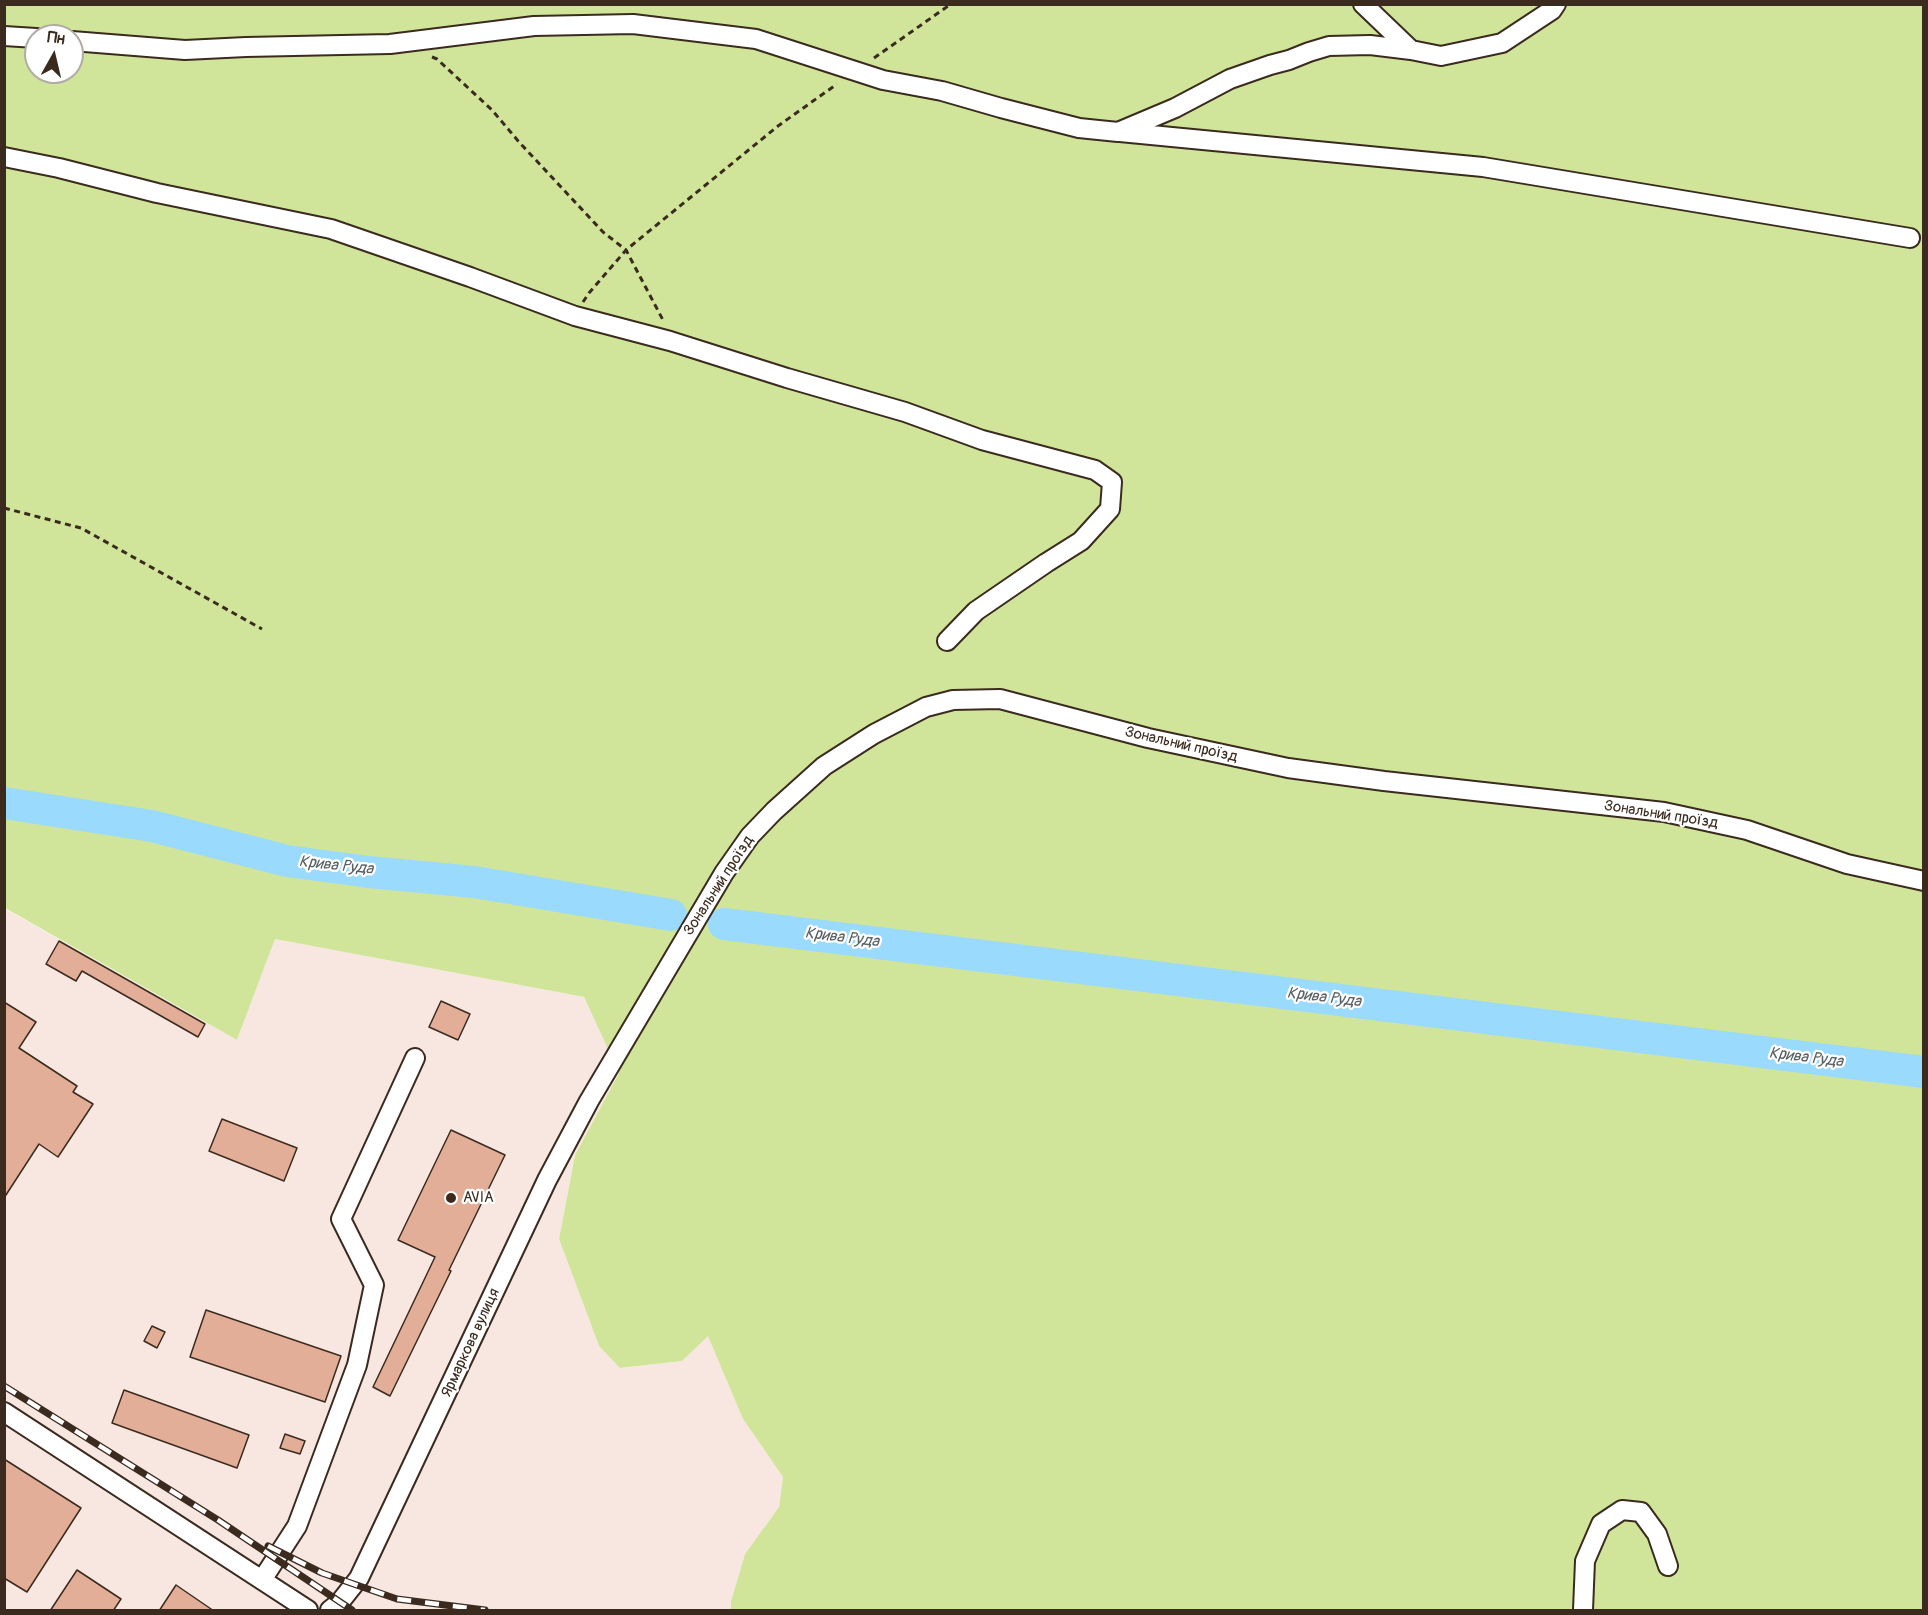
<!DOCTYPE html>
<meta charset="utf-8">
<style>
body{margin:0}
#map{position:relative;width:1928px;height:1615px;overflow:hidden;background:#fff;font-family:Pangolin,sans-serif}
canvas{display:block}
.frame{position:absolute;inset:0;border:6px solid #3b2a1e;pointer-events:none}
.north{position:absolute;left:24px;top:24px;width:60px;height:60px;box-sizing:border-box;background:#fff;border:2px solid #b1aaa5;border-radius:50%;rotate:8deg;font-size:16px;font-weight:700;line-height:24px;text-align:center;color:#3b2a1e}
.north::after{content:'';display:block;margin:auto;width:21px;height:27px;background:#3b2a1e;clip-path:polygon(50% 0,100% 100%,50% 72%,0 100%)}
</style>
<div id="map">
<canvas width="1928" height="1615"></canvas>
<div class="frame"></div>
<div class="north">Пн</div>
</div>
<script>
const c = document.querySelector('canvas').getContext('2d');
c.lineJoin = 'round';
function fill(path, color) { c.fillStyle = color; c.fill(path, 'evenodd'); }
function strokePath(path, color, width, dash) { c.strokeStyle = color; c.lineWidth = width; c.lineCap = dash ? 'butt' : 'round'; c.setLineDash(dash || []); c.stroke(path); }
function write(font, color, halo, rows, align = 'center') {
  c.font = font + ' Pangolin,sans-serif'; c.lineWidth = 4.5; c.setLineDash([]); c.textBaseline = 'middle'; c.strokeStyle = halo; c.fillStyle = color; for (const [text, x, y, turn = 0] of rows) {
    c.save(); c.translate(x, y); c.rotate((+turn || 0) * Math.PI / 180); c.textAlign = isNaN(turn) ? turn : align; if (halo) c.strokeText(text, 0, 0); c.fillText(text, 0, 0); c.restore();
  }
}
const built = new Path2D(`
 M4 908 237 1040 275 939 584 997 619 1073 575 1155 559 1239 599 1346 621 1368 682 1361 708 1335 743 1419 783 1477 779 1507 745 1554 731 1601V1610H5Z`);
const green = new Path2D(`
 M4 5H1923V1610H731V1601L745 1554 779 1507 783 1477 743 1419 708 1336 682 1361 620 1368 599 1346 559 1239 575 1155 619 1073 584 997 275 939 237 1040 5 908ZM36 36H72V72H36Z`);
const river = new Path2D(`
 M4 803 152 826 287 861 369 872 474 882 671 915
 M724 924 1924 1072`);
const building = new Path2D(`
 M59 941 205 1024 198 1037 82 971 76 981 46 964Z
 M441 1001 470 1014 458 1040 429 1027Z
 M4 1002 36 1022 19 1048 77 1086 73 1092 93 1104 58 1157 39 1144 4 1198Z
 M222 1119 297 1148 284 1181 209 1151Z
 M451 1130 505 1155 449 1270 451 1271 390 1396 373 1387 435 1257 398 1240Z
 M206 1310 341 1356 325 1402 190 1357Z
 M152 1326 165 1332 157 1348 144 1341Z
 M124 1390 249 1435 237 1468 112 1423Z
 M285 1434 305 1441 300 1454 280 1448Z
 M4 1459 81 1508 27 1592 4 1578Z
 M77 1570 121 1599 113 1611H50Z
 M176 1585 214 1611H159Z`);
const path = new Path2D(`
 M432 57 437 59 492 110 519 142 603 232 626 250 664 322
 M874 58 951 4
 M583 302 589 293 626 250 778 126 837 84
 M4 508 81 528 262 629`);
const minor = new Path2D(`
 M1363 4 1411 50
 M4 36 36 38
 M72 41 185 50 246 47 390 44 534 26 633 24 756 39 883 80 942 91 1001 108 1079 128 1118 132 1175 108 1230 79 1270 65 1289 60 1309 52 1329 46 1370 45 1411 50 1441 56 1502 43 1552 10 1556 4
 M1120 132 1483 167 1910 238
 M4 157 59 168 157 193 331 229 470 277 575 316 670 341 787 378 905 412 982 440 1095 470 1112 482 1110 509 1081 541 1046 563 976 611 947 641
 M4 1412 308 1610
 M262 1580 297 1526 357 1365 374 1285 341 1219 415 1058
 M330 1610 340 1602 359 1578 547 1180 589 1101 724 873 750 836 774 811 824 766 874 734 926 707 953 700 1000 699 1148 738 1288 768 1384 781 1664 812 1747 830 1847 864 1924 881
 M1583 1610 1585 1561 1601 1524 1622 1510 1641 1512 1657 1534 1668 1566`);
const rail = new Path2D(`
 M4 1386 218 1520 352 1610
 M268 1546 322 1573 397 1599 485 1610`);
const markers = [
 [451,1198,6,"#3b2a1e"]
];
const streetNames = [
 ["Зональний проїзд",1181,745,13],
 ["Зональний проїзд",1661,815,9],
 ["Зональний проїзд",719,886,-57],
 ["Ярмаркова вулиця",471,1343,-65]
];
const poiNames = [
 ["AVIA",463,1198]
];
const waterNames = [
 ["Крива Руда",336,866,6],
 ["Крива Руда",842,938,7],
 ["Крива Руда",1324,998,7],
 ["Крива Руда",1806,1058,7]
];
fill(built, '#f7e7e0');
fill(green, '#d0e59a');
strokePath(river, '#9adafc', 32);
fill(building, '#e3ae97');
strokePath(building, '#3b2a1e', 1.5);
strokePath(minor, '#3b2a1e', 22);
strokePath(path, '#3b2a1e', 3, [6, 4.5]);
strokePath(minor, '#fff', 18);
strokePath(rail, '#3b2a1e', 7);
strokePath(rail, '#fff', 4.5, [14]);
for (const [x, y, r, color] of markers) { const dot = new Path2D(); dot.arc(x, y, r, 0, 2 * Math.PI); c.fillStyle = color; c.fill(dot); strokePath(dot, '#fff', 2); }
write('15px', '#3b2a1e', '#fff', streetNames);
write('15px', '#3b2a1e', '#fff', poiNames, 'left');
write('italic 16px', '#585f61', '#fff', waterNames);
</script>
